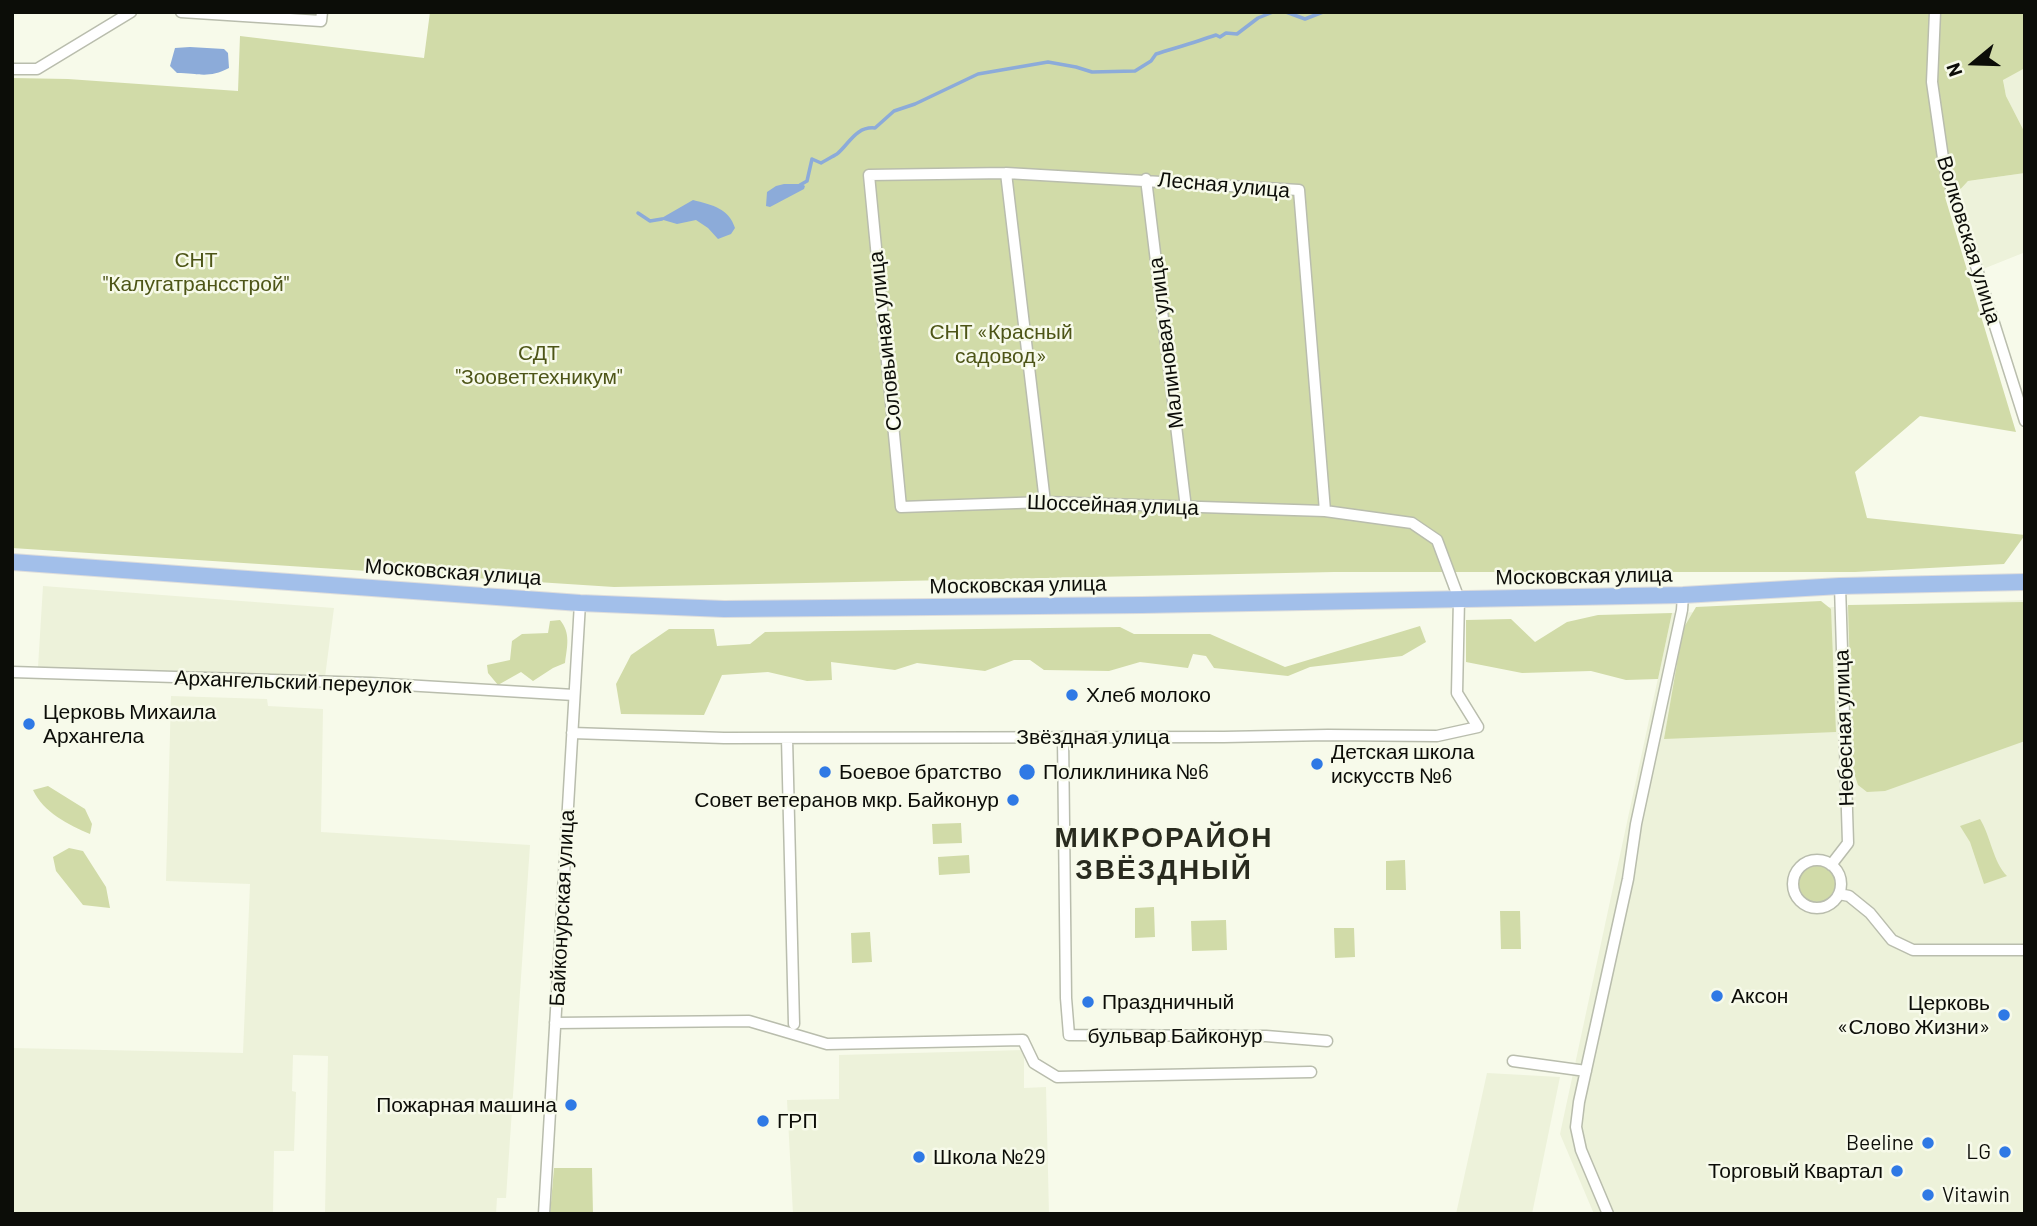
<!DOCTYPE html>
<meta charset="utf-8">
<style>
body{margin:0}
#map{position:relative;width:2037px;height:1226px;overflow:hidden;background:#f7faea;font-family:Barlow,sans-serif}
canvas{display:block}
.frame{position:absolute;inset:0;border:14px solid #0c0d08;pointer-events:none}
.north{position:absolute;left:1939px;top:28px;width:70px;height:70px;-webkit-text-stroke:5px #f7faea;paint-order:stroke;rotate:251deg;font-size:19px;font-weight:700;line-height:28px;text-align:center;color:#0c0d08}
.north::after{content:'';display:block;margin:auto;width:24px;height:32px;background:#0c0d08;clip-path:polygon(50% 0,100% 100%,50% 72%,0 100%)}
</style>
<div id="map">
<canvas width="2037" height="1226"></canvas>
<div class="frame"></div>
<div class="north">N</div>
</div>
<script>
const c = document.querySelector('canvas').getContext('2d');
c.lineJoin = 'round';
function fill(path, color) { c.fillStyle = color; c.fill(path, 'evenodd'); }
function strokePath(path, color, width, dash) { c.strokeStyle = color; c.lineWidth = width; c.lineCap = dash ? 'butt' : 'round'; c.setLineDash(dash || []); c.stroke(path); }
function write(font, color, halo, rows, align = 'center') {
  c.font = font + ' Barlow,sans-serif'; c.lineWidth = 5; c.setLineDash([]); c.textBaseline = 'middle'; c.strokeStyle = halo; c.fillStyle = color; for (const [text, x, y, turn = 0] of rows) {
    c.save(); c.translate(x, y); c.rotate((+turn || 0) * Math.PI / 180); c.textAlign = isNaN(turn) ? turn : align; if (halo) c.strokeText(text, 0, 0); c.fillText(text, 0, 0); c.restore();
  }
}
const built = new Path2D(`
 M2025 68V133L2006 96 2003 79Z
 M2025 173V258L2023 253 1983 269 1957 193 1968 181Z
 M43 586 334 608 325 677 38 667Z
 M2025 600V1214H1594L1560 1134 1672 613Z
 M171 696 267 699 268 706 323 709 321 832 530 845 506 1198H497L496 1214H325L328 1056 293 1055 292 1091 296 1092 294 1151H274L273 1214H12V1048L243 1053 250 884 166 881Z
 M1024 1050V1088L1046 1087 1049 1214H793L787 1100 839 1099V1055Z
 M1487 1073 1560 1077 1532 1214H1456Z`);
const green = new Path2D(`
 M430 12H2025V68L2003 80 2006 96 2025 133V173L1968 181 1957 193 1945 197 2016 432 1920 416 1855 472 1867 518 2025 535 2004 564 1855 572H1334L614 587 12 548V78L68 79 238 91 240 36 424 58Z
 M1821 601 1831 609 1836 732 1664 739 1683 629 1696 607Z
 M2025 602V741L1885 791 1867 792 1858 785 1853 770 1848 605Z
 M1672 613 1658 679 1626 680 1591 671 1522 673 1466 662V620L1511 619 1535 642 1567 622 1598 615Z
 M560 620C571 633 567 647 565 663L553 668 533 681 521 672 498 685 488 673 487 665 510 660 512 641 522 634 548 633 550 621Z
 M1420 626 1426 642 1402 656 1310 667 1288 676 1214 668 1206 656 1193 654 1188 668 1140 662 1109 671 1044 670 1030 660H1014L985 671 917 663 895 670 831 662 832 680 807 681 768 672 722 675 704 715 621 714 616 684 631 655 669 629H714L717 646 750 644 765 632 1120 627 1134 634H1210L1285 667Z
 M48 786 85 809 92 824 90 834C69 825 43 812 33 790Z
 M1980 819C1991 837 1993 862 2007 876L1984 884 1970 842 1960 826Z
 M961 823 962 843 933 844 932 824Z
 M69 848 83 851 106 887 110 908 83 905 56 871 53 857Z
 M969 855 970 873 939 875 938 857Z
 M1405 860 1406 890H1386V861Z
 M1798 884a19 19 0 1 1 38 0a19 19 0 1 1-38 0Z
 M1154 907 1155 937 1135 938V908Z
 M1500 911H1520L1521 949H1501Z
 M1226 920 1227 950 1192 951 1191 921Z
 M1334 928H1354L1355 957 1335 958Z
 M870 932 872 962 852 963 851 933Z
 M554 1168H592L593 1214H550Z`);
const water = new Path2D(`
 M190 47 224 49 228 53 229 68C208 79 198 73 177 73L170 66 175 48Z
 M784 184H802L805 186 804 189 770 207 766 206 767 192 776 186Z
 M693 200C712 205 729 208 735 228L731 234 718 239 708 228 696 220 677 224 660 219Z`);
const stream = new Path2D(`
 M1286 12 1305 19 1323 12
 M800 185 807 181 812 159 821 163C826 160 832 157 837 154 849 144 856 126 875 128L894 111 915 104 978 74 1048 62 1076 67 1092 72 1135 71 1151 61 1156 54C1175 48 1196 42 1216 35L1220 37 1226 33 1237 34 1258 18 1273 12
 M638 213 650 221 662 219`);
const minor = new Path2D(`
 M181 12 321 21 322 12
 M1935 12 1932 82 1944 165 2025 421
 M13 69H37L131 12
 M1006 173 1045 502
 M1146 179 1186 508
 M12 672 370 683 574 695
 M572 733 724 738 1224 737 1328 735 1437 736 1478 727 1457 693 1459 599 1437 540 1412 523 1325 511 1045 502 901 507 869 175 1006 173 1299 190 1325 511
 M1063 737 1066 998 1069 1035 1266 1036 1327 1041
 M787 738 794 1024
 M1793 884a24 24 0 1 1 48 0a24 24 0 1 1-48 0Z
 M1831 865 1848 843 1840 586
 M1839 894 1849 896 1870 913 1892 940 1913 950H2025
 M555 1023 749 1021 827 1044 1023 1040 1034 1063 1057 1077 1311 1072
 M1513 1061 1586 1071
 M544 1214 580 603
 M1608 1214 1581 1150 1576 1127 1579 1102 1628 879 1636 824 1682 610 1683 595`);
const primary = new Path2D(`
 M12 562 580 603 724 609 1142 605 1683 595 1840 586 2025 582`);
const markers = [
 [1072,695,7,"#2f79e5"],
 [29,724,7,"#2f79e5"],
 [1317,764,7,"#2f79e5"],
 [825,772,7,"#2f79e5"],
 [1027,772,9,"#2f79e5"],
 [1013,800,7,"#2f79e5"],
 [1717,996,7,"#2f79e5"],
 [1088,1002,7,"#2f79e5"],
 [2004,1015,7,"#2f79e5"],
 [571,1105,7,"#2f79e5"],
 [763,1121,7,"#2f79e5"],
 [1928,1143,7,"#2f79e5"],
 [2005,1152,7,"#2f79e5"],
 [919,1157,7,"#2f79e5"],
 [1897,1171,7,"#2f79e5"],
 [1928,1195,7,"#2f79e5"]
];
const streetNames = [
 ["Лесная улица",1224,185,5],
 ["Волковская улица",1969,240,73],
 ["Соловьиная улица",885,341,-96],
 ["Малиновая улица",1166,343,-97],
 ["Шоссейная улица",1113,505,2],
 ["Московская улица",453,572,4],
 ["Московская улица",1584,576,-1],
 ["Московская улица",1018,585,-1],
 ["Архангельский переулок",293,682,2],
 ["Небесная улица",1844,728,-92],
 ["Звёздная улица",1093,737],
 ["Байконурская улица",562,908,-87],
 ["бульвар Байконур",1175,1036]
];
const parkNames = [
 ["СНТ",196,260],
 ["\"Калугатрансстрой\"",196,284],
 ["СНТ «Красный",1001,332],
 ["садовод»",1001,356],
 ["СДТ",539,353],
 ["\"Зооветтехникум\"",539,377]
];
const poiNames = [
 ["Хлеб молоко",1086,695],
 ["Церковь Михаила",43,712],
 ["Архангела",43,736],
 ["Детская школа",1331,752],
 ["искусств №6",1331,776],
 ["Боевое братство",839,772],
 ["Поликлиника №6",1043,772],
 ["Совет ветеранов мкр. Байконур",999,800,"right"],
 ["Аксон",1731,996],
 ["Праздничный",1102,1002],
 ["Церковь",1990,1003,"right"],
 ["«Слово Жизни»",1990,1027,"right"],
 ["Пожарная машина",557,1105,"right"],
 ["ГРП",777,1121],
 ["Beeline",1914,1143,"right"],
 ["LG",1991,1152,"right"],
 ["Школа №29",933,1157],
 ["Торговый Квартал",1883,1171,"right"],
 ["Vitawin",1942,1195]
];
const districtNames = [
 ["МИКРОРАЙОН",1164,838],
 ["ЗВЁЗДНЫЙ",1164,870]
];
fill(built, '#edf2da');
fill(green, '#d1dba8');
fill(water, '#8cabd9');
strokePath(stream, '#8cabd9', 3.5);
strokePath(minor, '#b9bdad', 13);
strokePath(primary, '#dddddc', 18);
strokePath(minor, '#fff', 10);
strokePath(primary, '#a2bfea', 16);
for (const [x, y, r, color] of markers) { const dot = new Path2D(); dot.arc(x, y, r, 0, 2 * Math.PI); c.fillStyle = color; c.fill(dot); strokePath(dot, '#f7faea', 2.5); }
write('21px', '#0c0d08', '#f7faea', streetNames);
write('21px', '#4d5517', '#f7faea', parkNames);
write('21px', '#0c0d08', '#f7faea', poiNames, 'left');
c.letterSpacing = '2px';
write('bold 28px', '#292b1f', '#f7faea', districtNames);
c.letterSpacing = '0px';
</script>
